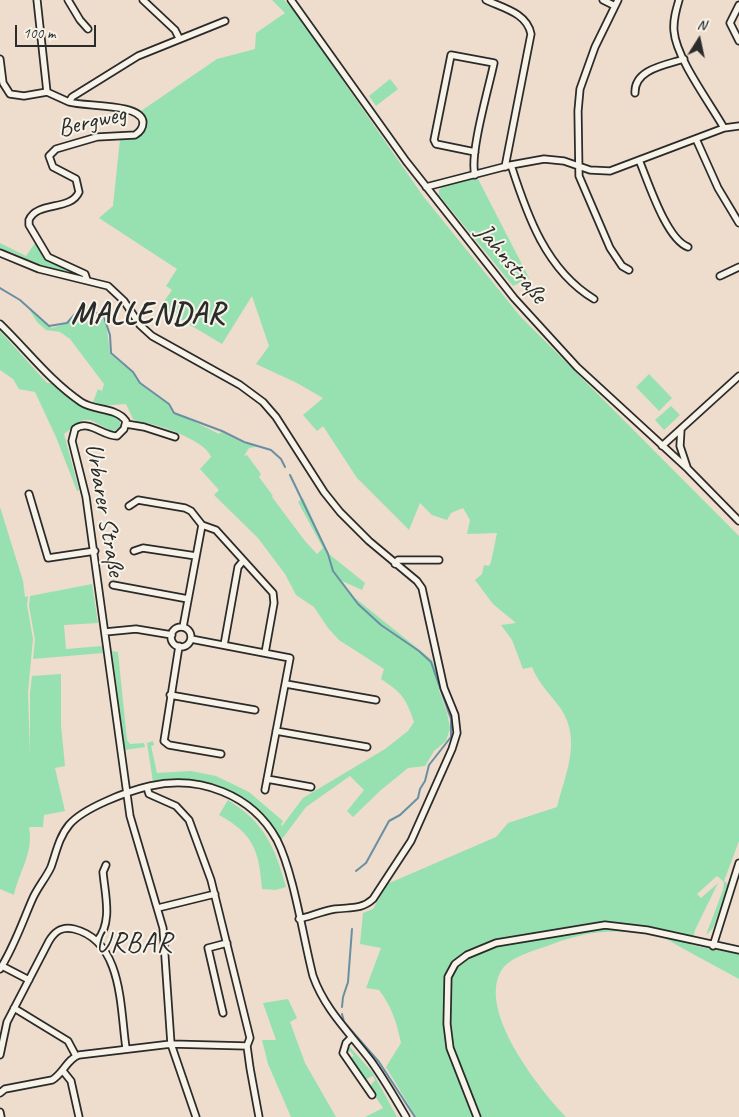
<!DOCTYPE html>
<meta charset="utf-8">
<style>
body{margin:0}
#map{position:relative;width:739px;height:1117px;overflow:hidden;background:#eedccd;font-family:Caveat,sans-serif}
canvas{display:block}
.north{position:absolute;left:674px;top:15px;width:50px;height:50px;-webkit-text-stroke:4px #f7f3e8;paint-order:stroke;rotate:10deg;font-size:14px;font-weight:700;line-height:20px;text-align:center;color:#2b2b2b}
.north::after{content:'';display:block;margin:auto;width:18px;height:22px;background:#2b2b2b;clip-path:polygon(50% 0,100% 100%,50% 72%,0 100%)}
.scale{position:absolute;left:15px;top:25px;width:81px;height:22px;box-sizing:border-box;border:2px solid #2b2b2b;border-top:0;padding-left:6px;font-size:15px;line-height:18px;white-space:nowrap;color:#2b2b2b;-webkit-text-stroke:4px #f7f3e8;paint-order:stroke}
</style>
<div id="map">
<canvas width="739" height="1117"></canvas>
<div class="north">N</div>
<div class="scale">100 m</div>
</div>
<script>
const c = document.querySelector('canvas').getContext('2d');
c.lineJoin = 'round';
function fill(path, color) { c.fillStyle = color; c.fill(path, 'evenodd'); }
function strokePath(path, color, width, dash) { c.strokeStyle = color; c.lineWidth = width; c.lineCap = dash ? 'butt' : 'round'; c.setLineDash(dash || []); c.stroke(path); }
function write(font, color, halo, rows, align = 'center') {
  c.font = font + ' Caveat,sans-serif'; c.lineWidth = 4; c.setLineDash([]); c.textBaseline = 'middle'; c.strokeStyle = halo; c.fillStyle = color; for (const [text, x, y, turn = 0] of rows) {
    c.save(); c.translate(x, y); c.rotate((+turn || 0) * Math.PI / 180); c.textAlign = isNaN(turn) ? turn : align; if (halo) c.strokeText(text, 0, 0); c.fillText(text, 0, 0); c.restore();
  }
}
const green = new Path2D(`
 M272 0H284L296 13 423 196 520 316 739 536V841L724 881 730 885 713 928 706 935 723 890 724 882 717 876 697 894 701 898 718 883 695 930 691 945 739 954V979C720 969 701 958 682 948 675 944 666 938 658 936 619 928 588 930 550 945 536 950 513 956 503 968 474 1008 540 1090 566 1117H416L386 1067 401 1043C397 1023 392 1007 379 990L366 988 381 948 360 944 363 913 373 909 387 884 496 837 508 823 557 807C565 775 582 741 561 709 551 695 538 683 532 667L523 669 512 640 501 625 516 623 493 604 475 580 482 574 484 565 489 566 491 562 497 533 467 534 470 520 463 508 451 513 447 520 432 515 420 503 409 530 357 478 323 426 317 431 303 415 323 398 297 383 256 364 269 346 252 296 222 344 160 307 172 290 166 286 177 269 99 218 113 206 120 139H134C147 133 149 122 141 111L217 59 255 49 256 33 285 13Z
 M390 79 398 89 376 106 369 96Z
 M477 177 529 278 513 286 439 195V190L442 187Z
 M0 243 26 256 35 243 51 263 83 277 42 266 11 252 0 250Z
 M83 307 106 321 110 354 132 372 140 384 168 404 173 414 183 416 219 434 221 432 243 443 260 446 249 448 244 456 247 455 261 474 259 477 273 496 272 497 305 541 317 554 323 548 298 502 303 498 329 554 365 583 362 590 342 581 355 598 432 660 436 668 439 690 447 713 450 728 446 741 434 751 425 766 408 768 381 790 353 817 347 811 364 790 350 776 306 807 282 839V842C255 795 207 770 153 782L147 743 153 741 154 745 151 746 157 773 191 771 216 776 249 792 283 821 281 825 282 826 303 798 385 749 408 731 414 722C406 698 402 693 381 679L384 669 339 640 328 628 314 607 296 595 285 574 258 538 214 495 219 490 200 469 211 457C207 441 154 422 138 422L133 419 126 404 98 406 92 405 98 389 102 391 104 384 70 339 60 332 46 330 37 322 29 309 52 328 68 323Z
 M0 331 47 383H52L85 408 116 417 120 421V429L112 431 90 420H83L64 434 79 490 77 491 56 437 35 392 19 389 13 379 0 370Z
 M649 374 672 398 659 411 636 387Z
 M671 406 680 415 664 430 655 420Z
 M0 507 23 581 25 597 28 596 27 605 33 639 28 692 30 755V693L32 676 61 674V725L65 766 55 768 65 811 44 815 43 827H29C34 853 19 871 14 895L0 889Z
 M92 584 98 623 64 625 66 649 102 646 103 653 33 659 35 640 29 606 30 596Z
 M112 651 118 652 127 740 130 744 144 743 145 747 125 750Z
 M228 800C264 822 275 847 286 887L276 890 262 889C259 851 254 834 219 815Z
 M288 999 297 1018 290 1022 305 1063 336 1117H291L268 1064 262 1040H276L263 1003Z
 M349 1046 373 1073 397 1117H365L383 1108 369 1087 375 1080 373 1076 364 1080 350 1058 354 1056 350 1051 347 1053Z`);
const stream = new Path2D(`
 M0 288 20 300 49 326 67 323 82 306 104 317 110 335 111 353 133 372 140 383 169 404 174 413 222 431 244 442 271 450 281 459 285 467
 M290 475 328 554 333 571 358 604 381 625 419 651 431 662 451 719V737L429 765 425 781 420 789 418 798 400 815 389 821 366 863 356 871
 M342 1007 343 997 348 982 352 929
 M342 1014 344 1022 379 1062 415 1117`);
const minor = new Path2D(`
 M37 0 47 92
 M68 0 80 20 88 29
 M143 0 175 30 179 38
 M291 0 406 161 514 298 577 367 688 469 739 521
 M486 0C503 8 527 13 531 34L505 167
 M603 0 615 6
 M618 0 595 47 580 89 578 111 579 176 610 248 622 266 629 270
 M679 0C676 10 673 20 674 31 676 58 710 103 724 128
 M739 5 730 23 739 41
 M0 59 3 83 10 94 24 96 47 92
 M47 92 69 102 72 97 138 56 225 21
 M635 93C634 69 666 65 684 59
 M69 102C85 107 141 103 143 122 143 128 140 132 135 135L97 137 56 149 49 156 53 167 76 179 79 192C71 211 37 201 29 220V225L48 257 85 274 87 280
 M696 139 718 188 739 223
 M639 160C648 181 666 239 688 247
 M511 165C527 215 546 270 594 299
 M475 175C469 155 489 87 494 63L451 55 434 140 436 144 475 152
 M426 187 511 165 544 159 564 161 590 170 610 171 724 128 739 126
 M0 253 39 269 108 286 124 301 140 325 152 336 240 385 263 402 276 417 324 492 340 512 369 541 417 581 422 588 444 688 455 715 457 733 452 749 411 841 373 899C361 910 350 907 335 909 323 911 311 916 299 919
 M720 276 739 267
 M0 324C27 350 49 380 81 402 94 411 116 407 126 421L124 429 117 436C102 436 89 419 75 429L72 441 86 497 130 816 163 928 171 1044 196 1117
 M126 424 144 427 175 437
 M681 429 680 446 687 467
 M662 446 739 376
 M29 494 48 558 95 551
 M129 506 138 500 185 508 191 511 202 525 183 627
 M202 525 216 530 273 593 274 603 265 653
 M134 551 143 548 196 556
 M395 564 398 560H439
 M113 585 188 599
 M171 637a10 10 0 1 1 20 0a10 10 0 1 1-20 0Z
 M105 632 136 629 172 635
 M191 639 290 658 265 790
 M224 645 238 567 243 561
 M179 646 164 741 169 745 221 754
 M286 684 376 700
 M170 695 255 710
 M276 731 367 747
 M267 779 311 787
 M147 787 149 794 176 806 189 820 211 880 250 1038 247 1046 250 1068 259 1117
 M158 908 215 894
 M97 941C113 922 105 895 103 872L106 865
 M713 946 739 863
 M2 966 29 980
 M0 969C14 947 22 923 32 900 37 888 46 878 51 867 56 853 59 837 69 825 83 808 128 791 150 786 199 775 252 794 277 840 294 874 303 937 313 976 325 1010 350 1033 371 1061 384 1079 395 1098 406 1117
 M14 1008 68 1041 76 1056
 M223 1013 208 948 227 943
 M351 1038 346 1043 343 1053 372 1095
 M0 1055 7 1022 49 941C55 931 62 926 74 929 123 941 120 1008 126 1048
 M63 1071 71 1081 79 1117
 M0 1093 5 1089 52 1080C63 1074 67 1059 79 1055L171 1044 247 1046
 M0 1112 1 1117
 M477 1117 450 1048 447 1024 448 977 455 964 467 955 496 943 605 925 647 930 739 950`);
const streetNames = [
 ["Bergweg",92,122,-13],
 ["Jahnstraße",511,264,50],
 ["Urbarer Straße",104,510,80]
];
const quarterNames = [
 ["URBAR",134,944]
];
const districtNames = [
 ["MALLENDAR",148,315]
];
fill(green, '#97e1b0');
strokePath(stream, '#698fa3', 2);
strokePath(minor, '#2b2b2b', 9);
strokePath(minor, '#f7f3e8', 5.5);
write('25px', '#2b2b2b', '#f7f3e8', streetNames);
c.letterSpacing = '1px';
write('28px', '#2b2b2b', '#f7f3e8', quarterNames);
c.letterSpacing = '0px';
c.letterSpacing = '1px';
write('bold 30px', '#2b2b2b', '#f7f3e8', districtNames);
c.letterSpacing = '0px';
</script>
